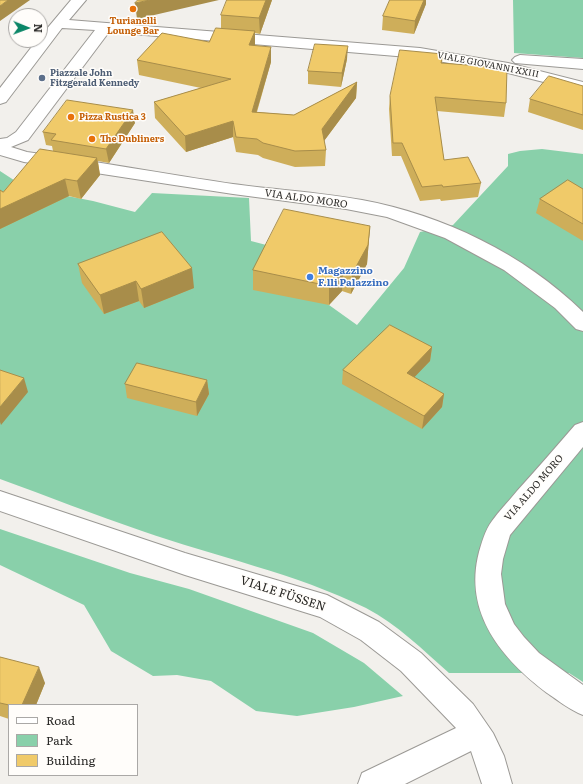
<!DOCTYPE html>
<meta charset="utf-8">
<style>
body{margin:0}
#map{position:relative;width:583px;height:784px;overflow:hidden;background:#f2f0ec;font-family:Literata,serif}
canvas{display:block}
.legend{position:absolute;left:8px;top:704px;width:130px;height:72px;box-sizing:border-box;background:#fffdfa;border:1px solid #aaa8a6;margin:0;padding:5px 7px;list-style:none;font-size:12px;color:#2a2927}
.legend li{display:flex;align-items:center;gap:8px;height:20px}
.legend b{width:20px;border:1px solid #aaa8a6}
.north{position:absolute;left:8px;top:8px;width:40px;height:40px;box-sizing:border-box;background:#fffdfa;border:1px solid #aaa8a6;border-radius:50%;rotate:91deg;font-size:11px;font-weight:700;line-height:16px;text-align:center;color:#2a2927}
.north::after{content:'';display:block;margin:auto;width:14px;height:18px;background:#0b8667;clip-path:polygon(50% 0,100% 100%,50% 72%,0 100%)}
</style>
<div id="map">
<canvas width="583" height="784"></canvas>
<ul class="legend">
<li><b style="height:5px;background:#fff"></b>Road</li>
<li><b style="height:11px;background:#89d0aa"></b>Park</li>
<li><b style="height:11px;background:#f0ca69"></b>Building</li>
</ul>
<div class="north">N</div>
</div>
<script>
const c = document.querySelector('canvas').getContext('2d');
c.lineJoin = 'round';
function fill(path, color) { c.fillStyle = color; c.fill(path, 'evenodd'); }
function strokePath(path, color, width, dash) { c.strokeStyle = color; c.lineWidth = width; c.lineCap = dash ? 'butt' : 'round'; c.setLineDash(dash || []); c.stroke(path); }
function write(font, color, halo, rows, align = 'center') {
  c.font = font + ' Literata,serif'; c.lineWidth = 3; c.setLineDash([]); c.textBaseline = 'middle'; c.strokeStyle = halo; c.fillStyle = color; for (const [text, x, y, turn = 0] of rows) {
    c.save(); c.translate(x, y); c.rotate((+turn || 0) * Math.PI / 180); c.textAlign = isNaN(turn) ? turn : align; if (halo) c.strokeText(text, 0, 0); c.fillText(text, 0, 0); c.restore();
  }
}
const green = new Path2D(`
 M513 0H583V58L514 53Z
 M542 149 583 154V682L569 673H449C423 650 397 624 366 608 295 573 216 557 142 531 95 515 47 496 0 479V171L26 188 93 201 135 212 152 193 249 198 251 241 274 247 329 305 357 325 404 268 420 232 453 225 508 166V154L520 151Z
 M0 529 130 573 189 589 313 633 364 663 403 696 354 707 297 716 256 711 211 681 177 675 153 676 111 651 84 605 0 565Z`);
const minor = new Path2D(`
 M71 0H86L69 20 420 48 508 63 583 82V92L508 73 420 58 109 32 28 140 11 147 27 152C96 161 164 174 233 184 276 190 319 192 362 200 443 215 524 254 583 312V331L576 329 555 308 504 270 445 238 387 217 346 209 233 194 24 162 0 155V139L7 138 16 132 95 30 62 28 6 102 0 104V88L37 40H40V37Z
 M520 55 583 59V69L515 63 512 60 515 57Z
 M583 422V447L510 535 503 559 501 574 505 604 514 624 524 637 539 653 583 685V715C570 710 559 701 547 693 502 659 463 613 479 552 482 542 485 530 492 521 499 511 509 501 517 491 537 469 556 447 575 425Z
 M0 491 185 553 327 595 379 622 421 653 473 704 493 733 504 756 512 784H482L471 751 405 784H358L362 773 456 728 401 671 361 640 320 617 185 575 0 511Z`);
const wall = new Path2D(`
 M272 0 260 34 255 33V46L271 62 257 112 294 115 357 82 356 98 324 141 326 150 325 166 295 167 263 158 258 155 236 152 233 137 186 152 155 118 154 102 201 88 139 75 137 60 209 42 221 28V15Z
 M390 0H426V4L414 34 382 30 383 16Z
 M443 54 442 63 506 103 504 117 437 111 444 160 481 183 478 197 441 201 440 199 420 201 401 156H392L389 109 390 96Z
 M347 59 341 87 308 84V71Z
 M583 86V130L528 112 530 99Z
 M135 123 109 163 98 161 100 175 81 199 69 196 0 229V190L3 192 53 151 52 146 46 145 43 132Z
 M583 189V241L536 213 540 199Z
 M370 226 367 264 351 294 342 291 329 305 253 290V270Z
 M78 264 194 288 144 308 139 301 104 314 82 283Z
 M432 347 430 361 414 377 444 394 442 407 422 429 342 384 343 370Z
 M207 380 209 394 197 416 127 398 125 384Z
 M0 657 45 683 36 705H9V719L0 716Z`);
const shadedWall = new Path2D(`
 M8 0H30L0 21V6Z
 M150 0H219L137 19 135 3Z
 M266 0H272L260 34 259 18Z
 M424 0H426V4L414 34 415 21Z
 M255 31V46L249 45Z
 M348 46 347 59 341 87 342 73Z
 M271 47V62L252 127V112Z
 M357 82 356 98 321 145 322 129Z
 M133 110 135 123 109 163 106 149Z
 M233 121V137L186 152 185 136Z
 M97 158 100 175 81 199 77 181Z
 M65 179 69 196 0 229V209Z
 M370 226 367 264 351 294 352 274Z
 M192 268 194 288 144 308 141 289Z
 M343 272 342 291 329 305V286Z
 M136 281 139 301 104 314 100 295Z
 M432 347 430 361 405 387 407 373Z
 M24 378 28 392 1 425 0 422V407Z
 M207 380 209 394 197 416 196 402Z
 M444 394 442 407 422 429 424 416Z
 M39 667 45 683 36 705H22Z`);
const building = new Path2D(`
 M0 0H8L0 6Z
 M138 0H150L135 3Z
 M227 0H266L259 18 221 15Z
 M390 0H424L415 21 383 16Z
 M216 28 255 31 249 45 271 47 252 112 294 115 357 82 322 129 326 150 295 151 263 143 257 139 236 137 233 121 185 136 154 102 231 79 137 60 162 33 209 42Z
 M315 44 348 46 342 73 308 71Z
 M400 50 443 54 441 63 507 68 506 103 435 97 444 160 468 157 481 183 443 187 442 185 422 187 402 143H393L390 96Z
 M549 76 583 86V115L530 99Z
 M67 100 133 110 106 149 51 140 56 134 43 132Z
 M40 149 97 158 77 181 65 179 0 209V190L3 192Z
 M568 180 583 189V224L540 199Z
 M284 209 370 226 368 245 352 274 343 272 329 286 253 270Z
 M162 232 192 268 141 289 136 281 100 295 78 264Z
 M390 325 432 347 407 373 444 394 424 416 343 370Z
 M137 363 207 380 196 402 125 384Z
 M0 370 24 378 0 407Z
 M0 657 39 667 22 705H9L0 703Z`);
const markers = [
 [133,9,4,"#e8710a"],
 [42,78,4,"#5c6f8a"],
 [71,117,4,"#e8710a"],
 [92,139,4,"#e8710a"],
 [310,277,4,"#3f7fe0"]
];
const farFoodnames = [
 ["Turianelli",133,21,"center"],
 ["Lounge Bar",133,31,"center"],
 ["Pizza Rustica 3",79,117],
 ["The Dubliners",100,139]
];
const farStreetnames = [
 ["VIALE GIOVANNI XXIII",488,65,11]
];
const farServicenames = [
 ["Piazzale John",50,73],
 ["Fitzgerald Kennedy",50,83]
];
const streetNames = [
 ["VIA ALDO MORO",306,199,8],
 ["VIA ALDO MORO",534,488,-49]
];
const shopNames = [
 ["Magazzino",318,271],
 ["F.lli Palazzino",318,283]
];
const nearStreetnames = [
 ["VIALE FÜSSEN",283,594,18]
];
fill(green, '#89d0aa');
strokePath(minor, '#9b9995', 2);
fill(minor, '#fff');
fill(wall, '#ceae5a');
fill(shadedWall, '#a88d4a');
fill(building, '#f0ca69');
strokePath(building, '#a88d4a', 1);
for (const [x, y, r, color] of markers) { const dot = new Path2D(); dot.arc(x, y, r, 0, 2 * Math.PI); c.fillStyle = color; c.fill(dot); strokePath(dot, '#fffdfa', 1.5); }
write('bold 9px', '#c56008', '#fffdfa', farFoodnames, 'left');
write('9px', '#2a2927', '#fffdfa', farStreetnames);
write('bold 9px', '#4e5e75', '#fffdfa', farServicenames, 'left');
write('10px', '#2a2927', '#fffdfa', streetNames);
write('bold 10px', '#366cbe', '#fffdfa', shopNames, 'left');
write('12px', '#2a2927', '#fffdfa', nearStreetnames);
</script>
